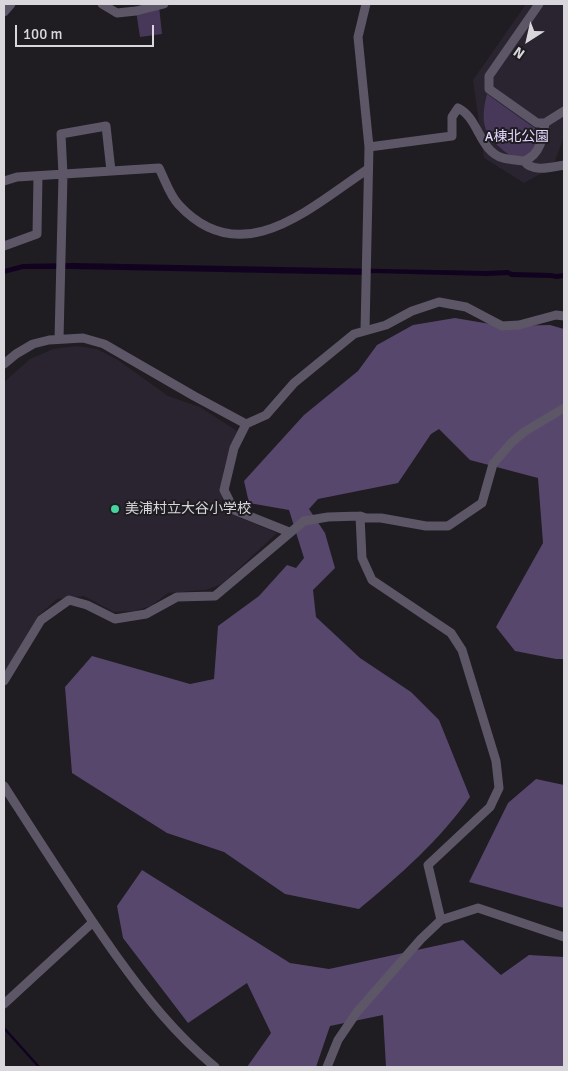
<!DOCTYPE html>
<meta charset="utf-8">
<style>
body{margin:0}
#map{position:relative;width:568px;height:1071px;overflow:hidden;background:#1f1c22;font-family:Signika,sans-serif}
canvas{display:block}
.frame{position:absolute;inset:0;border:5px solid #d9d7db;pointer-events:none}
.north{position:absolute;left:503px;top:15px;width:50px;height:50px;-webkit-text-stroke:4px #1f1c22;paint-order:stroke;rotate:215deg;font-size:14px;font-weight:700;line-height:20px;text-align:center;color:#d9d7db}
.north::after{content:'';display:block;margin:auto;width:18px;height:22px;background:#d9d7db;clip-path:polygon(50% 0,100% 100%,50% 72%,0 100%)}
.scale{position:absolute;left:15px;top:25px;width:139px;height:22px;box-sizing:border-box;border:2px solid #d9d7db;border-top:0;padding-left:6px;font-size:15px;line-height:18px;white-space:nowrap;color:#d9d7db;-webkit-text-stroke:4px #1f1c22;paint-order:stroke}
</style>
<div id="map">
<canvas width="568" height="1071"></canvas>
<div class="frame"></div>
<div class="north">N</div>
<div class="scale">100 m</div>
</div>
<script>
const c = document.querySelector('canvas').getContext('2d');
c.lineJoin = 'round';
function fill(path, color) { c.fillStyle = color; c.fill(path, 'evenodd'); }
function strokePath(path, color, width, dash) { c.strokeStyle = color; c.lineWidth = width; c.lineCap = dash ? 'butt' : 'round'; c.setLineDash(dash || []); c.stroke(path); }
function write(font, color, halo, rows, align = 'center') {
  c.font = font + ' Signika,"Noto Sans JP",sans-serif'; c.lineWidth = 4; c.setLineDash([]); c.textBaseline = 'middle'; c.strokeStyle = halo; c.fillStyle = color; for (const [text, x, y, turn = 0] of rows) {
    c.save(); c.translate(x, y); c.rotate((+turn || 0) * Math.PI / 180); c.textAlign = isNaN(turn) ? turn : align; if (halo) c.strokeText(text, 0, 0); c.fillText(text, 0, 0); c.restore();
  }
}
const built = new Path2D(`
 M526 4H564V136L553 167 524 183 484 158 473 80Z
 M77 346 97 349 118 360 168 396 200 407 237 431 224 468 222 504 231 514 277 533 222 584 206 590 168 593 151 606 134 611 114 612 84 596 57 599 38 616 4 674V382L30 359 53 349Z`);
const green = new Path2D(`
 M159 6 162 34 140 37 136 11Z
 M487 94 540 132V139L527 156 515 159C487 139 478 129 487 94Z`);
const forest = new Path2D(`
 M455 318 502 326 550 325 564 329V659H556L515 651 496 627 543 543 538 478 470 460 439 429 431 434 398 483 318 499 309 509 325 533 335 568 313 590 316 617 360 658 411 692 439 720 470 797C441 839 399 876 359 909L285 894 224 852 167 833 72 773 65 687 92 656 190 684 214 679 218 626 259 596 287 565 296 568 304 558 289 510 249 503 244 481 304 415 358 371 377 345 413 325Z
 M536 779 564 785V908L469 882 508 803Z
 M142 870 290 963 329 969 463 940 501 975 529 955 564 957V1067H386L383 1015 330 1026 316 1067H247L271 1033 247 983 188 1023 123 938 117 906Z`);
const water = new Path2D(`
 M73 263 487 271 508 270 512 272 551 273 556 274 564 273V278L557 279 551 278 511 277 508 275 487 276 372 273 369 275 72 269H23L4 274V269L23 264Z`);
const stream = new Path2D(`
 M4 1028 39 1067`);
const minor = new Path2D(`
 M102 4 117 13 136 11 164 4
 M539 4 489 76V89L537 123H545L564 111
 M4 12 11 4
 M369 147 452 136V117L458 108C479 118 479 151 503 158 510 160 517 160 524 161 533 173 552 167 564 165
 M524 161C540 155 543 138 545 123
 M4 181 17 177 159 168C165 180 170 196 179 205 242 273 311 207 368 169
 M4 246 37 234 38 176
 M365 330 369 147 358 37 366 4
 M59 339 63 175 61 134 106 126 111 171
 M4 364 16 354 33 344 49 340 83 338 104 344 194 396 246 424
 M360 516 362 558 372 580 451 633 462 650 496 761 499 788 490 807 428 865 441 920
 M289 532 234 510 224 490 234 448 246 424 266 415 294 383 354 334 386 325 412 311 439 302 466 307 502 326 519 325 556 315 564 316
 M4 681 41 620 69 600 87 605 115 619 146 614 177 597 215 596 304 521 328 517 360 516 366 518H381L426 526H448L482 503 493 464 511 443 524 432 564 408
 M4 786C40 842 76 899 115 954 145 996 175 1034 215 1067
 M4 1004 92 923
 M327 1067 338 1040 357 1012 421 939 441 920 478 908 564 937`);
const markers = [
 [115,509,5,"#46d49e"]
];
const parkNames = [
 ["A棟北公園",517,137]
];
const poiNames = [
 ["美浦村立大谷小学校",125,509]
];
fill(built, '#292430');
fill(green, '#47385a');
fill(forest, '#57476d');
fill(water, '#110320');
strokePath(stream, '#110320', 2.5);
strokePath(minor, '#5c5667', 9);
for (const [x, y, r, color] of markers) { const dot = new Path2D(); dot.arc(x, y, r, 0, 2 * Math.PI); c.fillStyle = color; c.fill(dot); strokePath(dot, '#1f1c22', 2); }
write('14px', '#e5d6fe', '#1f1c22', parkNames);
write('14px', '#d9d7db', '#1f1c22', poiNames, 'left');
</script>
